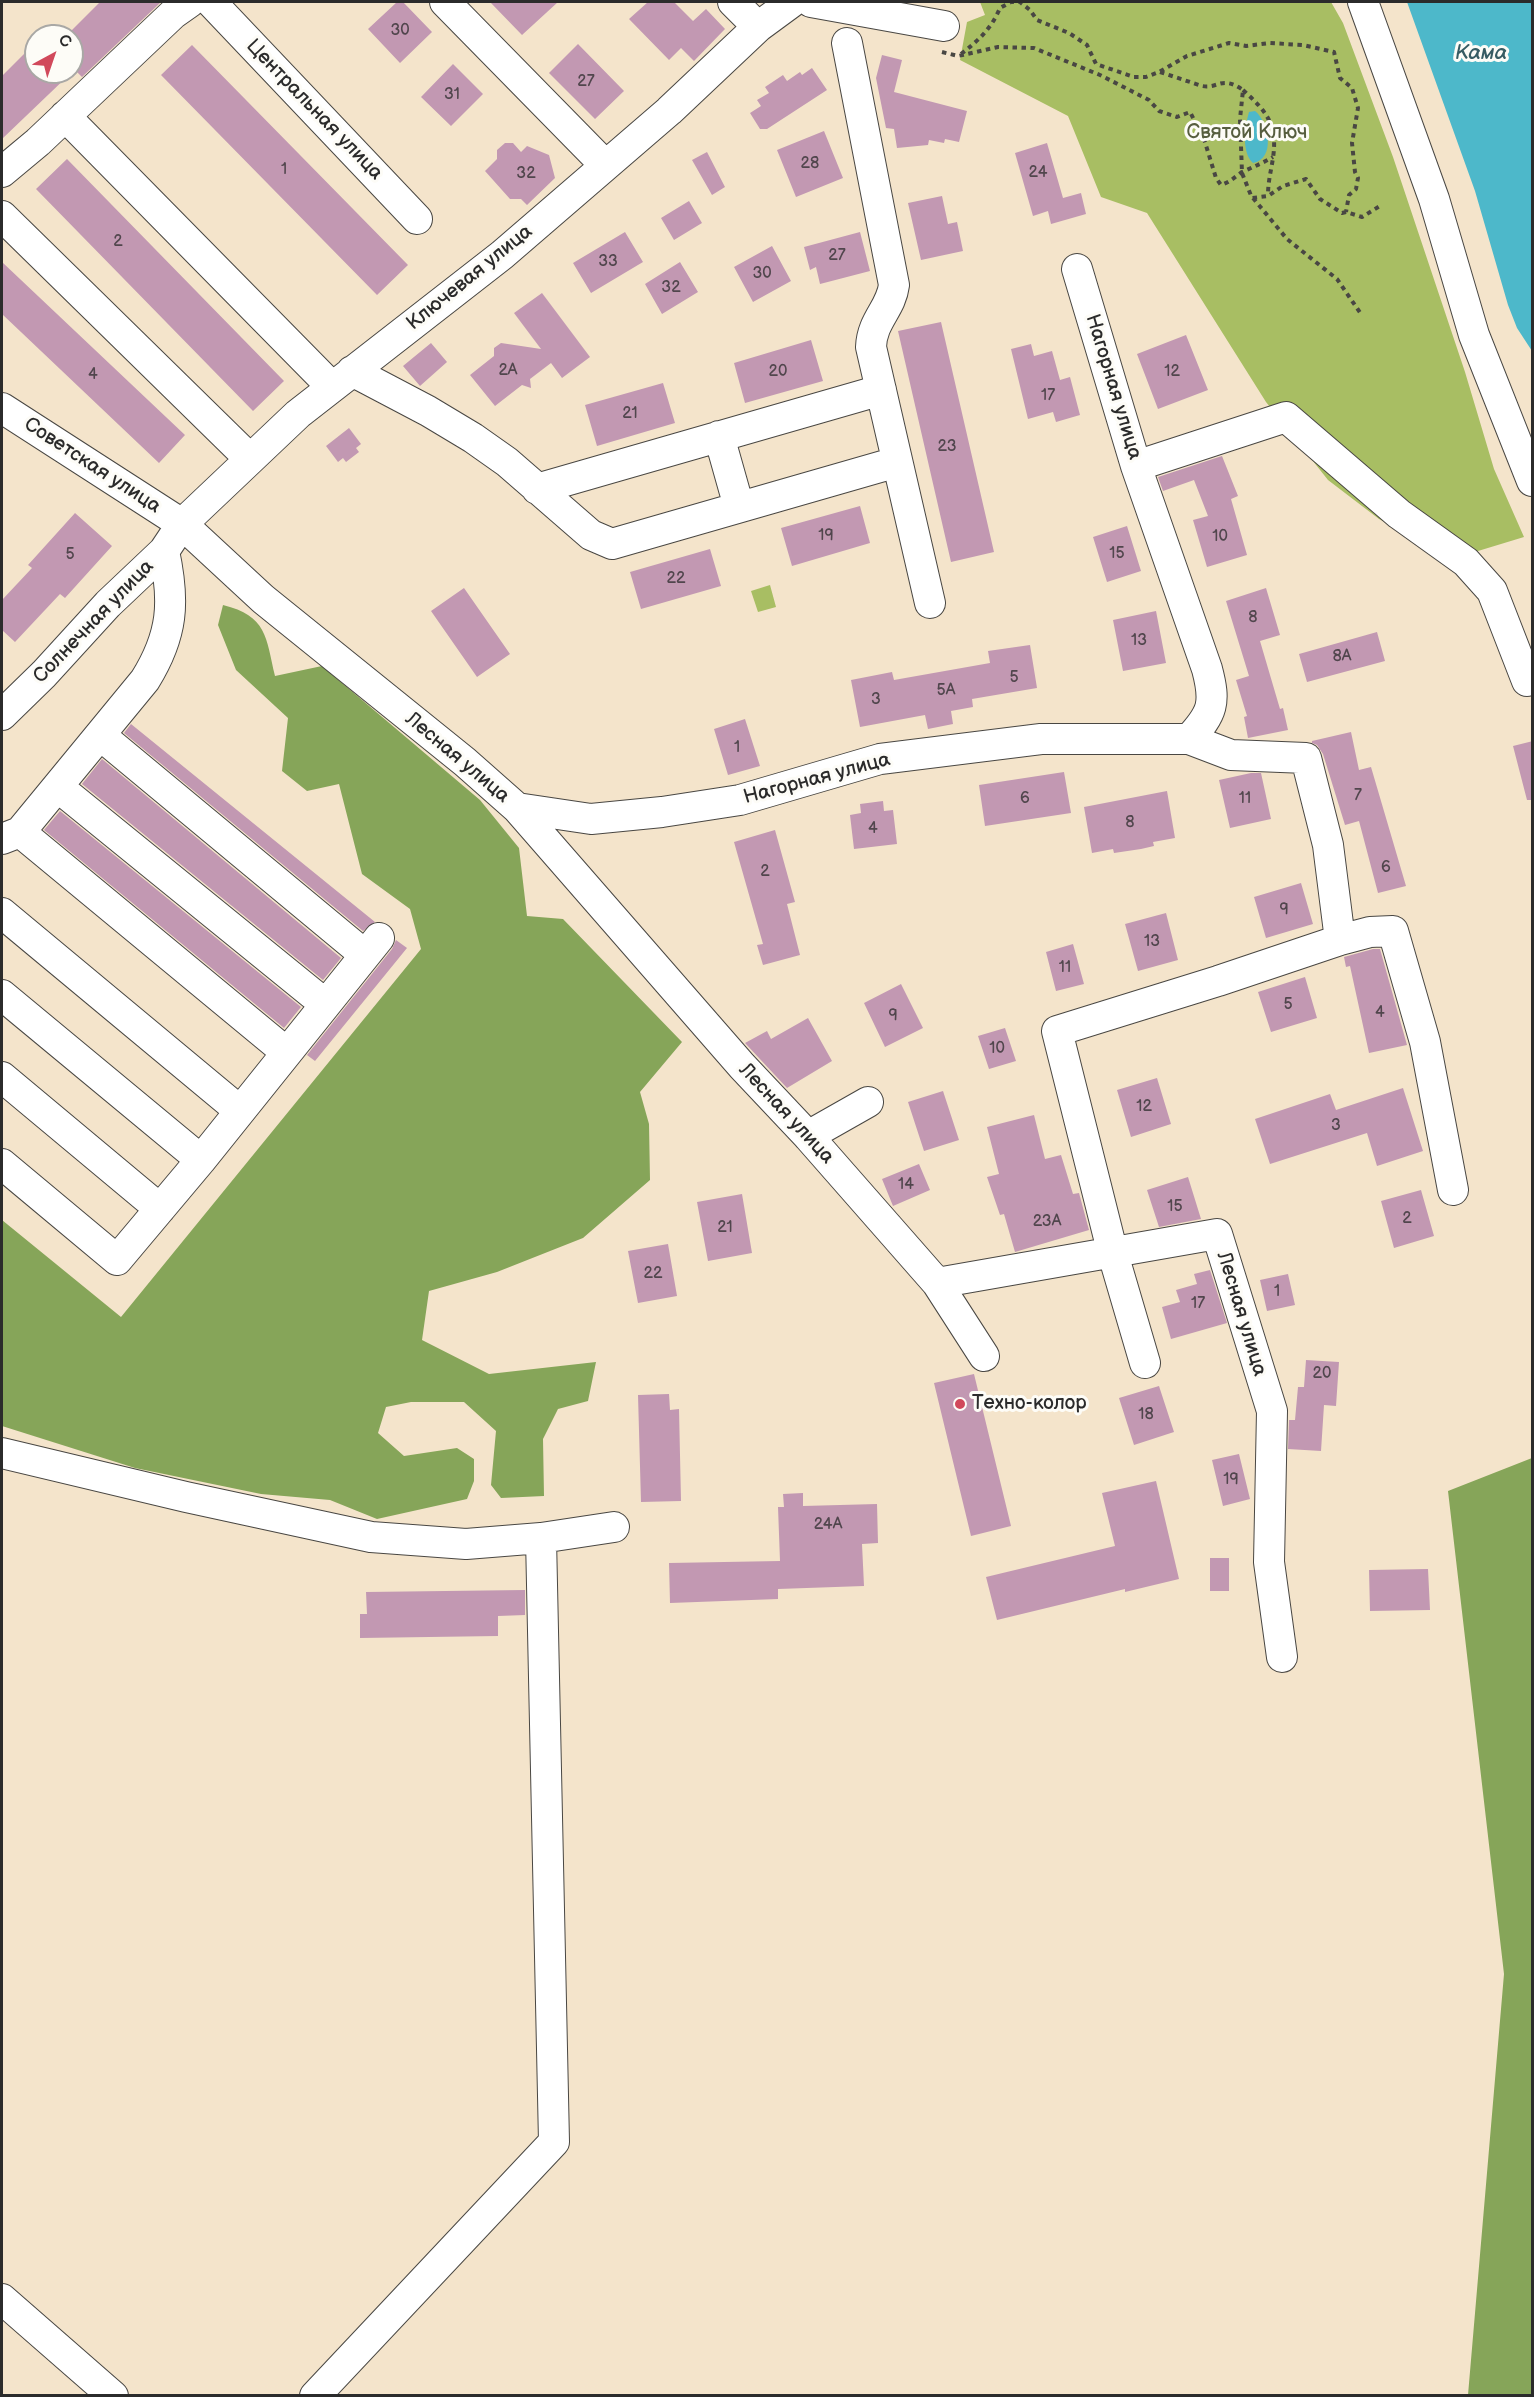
<!DOCTYPE html>
<meta charset="utf-8">
<style>
body{margin:0}
#map{position:relative;width:1534px;height:2397px;overflow:hidden;background:#f4e4cb;font-family:"Balsamiq Sans",sans-serif}
canvas{display:block}
.frame{position:absolute;inset:0;border:3px solid #2b2b2b;pointer-events:none}
.north{position:absolute;left:24px;top:24px;width:60px;height:60px;box-sizing:border-box;background:#fdfcf7;border:2px solid #a9a8a5;border-radius:50%;rotate:40deg;font-size:16px;font-weight:700;line-height:24px;text-align:center;color:#2b2b2b}
.north::after{content:'';display:block;margin:auto;width:21px;height:27px;background:#d1495b;clip-path:polygon(50% 0,100% 100%,50% 72%,0 100%)}
</style>
<div id="map">
<canvas width="1534" height="2397"></canvas>
<div class="frame"></div>
<div class="north">С</div>
</div>
<script>
const c = document.querySelector('canvas').getContext('2d');
c.lineJoin = 'round';
function fill(path, color) { c.fillStyle = color; c.fill(path, 'evenodd'); }
function strokePath(path, color, width, dash) { c.strokeStyle = color; c.lineWidth = width; c.lineCap = dash ? 'butt' : 'round'; c.setLineDash(dash || []); c.stroke(path); }
function write(font, color, halo, rows, align = 'center') {
  c.font = font + ' "Balsamiq Sans",sans-serif'; c.lineWidth = 6; c.setLineDash([]); c.textBaseline = 'middle'; c.strokeStyle = halo; c.fillStyle = color; for (const [text, x, y, turn = 0] of rows) {
    c.save(); c.translate(x, y); c.rotate((+turn || 0) * Math.PI / 180); c.textAlign = isNaN(turn) ? turn : align; if (halo) c.strokeText(text, 0, 0); c.fillText(text, 0, 0); c.restore();
  }
}
const green = new Path2D(`
 M980 2H1331L1343 23 1393 157 1465 372 1494 469 1524 537 1455 558 1379 519 1328 480 1266 402 1147 213 1101 197 1068 116 960 60 967 22 985 15Z
 M770 585 776 607 758 612 751 591Z`);
const forest = new Path2D(`
 M223 605C267 616 266 637 275 676L322 666 480 800 519 848 527 916 563 919 682 1042 640 1092 649 1124 650 1180 583 1238 497 1272 429 1291 422 1340 489 1374 596 1362 588 1401 558 1409 543 1439 544 1496 501 1498 491 1485 496 1431 464 1402H411L386 1407 378 1433 404 1456 457 1448 474 1459V1481L467 1499 377 1519 330 1500 261 1494 135 1468 2 1426V1220L121 1317 421 949 410 909 362 874 339 784 307 791 282 771 288 718 236 670 218 625Z
 M1532 1458V2395H1468L1504 1974 1448 1491Z`);
const water = new Path2D(`
 M1407 2H1532V351L1517 328 1508 305 1475 191Z
 M1255 111C1269 122 1276 159 1253 163 1241 152 1245 126 1249 112Z`);
const building = new Path2D(`
 M100 2H161L82 77 72 67V30Z
 M397 2H403L432 32 400 63 368 29Z
 M490 2H558L522 35Z
 M648 2H674L693 21 706 9 725 29 694 61 681 48 669 60 629 19Z
 M36 42V72H72L2 139V76Z
 M578 44 624 91 595 119 549 73Z
 M192 45 408 265 377 295 161 75Z
 M882 55 902 60 894 92 967 111 959 142 945 139 944 143 929 140 928 145 897 148 894 129 886 128 876 78Z
 M453 64 483 94 451 126 421 97Z
 M812 68 827 90 767 129H760L750 113 761 106 757 100 769 93 765 87 783 75 787 81 800 72 802 75Z
 M824 131 843 178 796 197 777 150Z
 M505 143H513L521 152 527 146 549 155 555 178 527 205 521 199H510L485 171 497 159V150Z
 M1047 143 1063 198 1081 193 1086 214 1051 224 1048 211 1033 216 1015 153Z
 M707 152 725 187 712 195 692 160Z
 M67 159 284 381 253 411 36 189Z
 M942 196 948 224 957 222 963 251 921 260 908 203Z
 M689 201 702 223 674 240 661 218Z
 M625 232 643 262 591 293 573 263Z
 M860 232 870 271 820 284 816 267 810 270 804 247Z
 M772 246 791 281 753 302 734 267Z
 M2 262 185 435 159 463 2 314Z
 M680 262 698 292 662 314 645 284Z
 M542 293 590 357 562 378 551 363 530 379 531 388 522 385 495 406 470 375 494 356V348L501 343 541 349 514 313Z
 M941 322 994 552 951 562 898 331Z
 M1186 335 1208 390 1158 409 1137 354Z
 M811 340 823 381 745 403 734 363Z
 M431 343 447 362 420 386 403 366Z
 M1031 344 1034 356 1052 351 1060 380 1070 377 1080 415 1056 422 1053 412 1028 419 1011 349Z
 M663 383 675 423 597 446 585 405Z
 M349 428 361 444 356 448 359 452 346 462 343 458 338 462 326 446Z
 M1222 456 1238 496 1231 499 1247 555 1207 567 1193 520 1208 516 1194 480 1163 491 1158 477Z
 M860 506 870 543 792 566 781 528Z
 M75 513 112 546 65 598 60 594 15 642 2 630V600L32 568 28 565Z
 M1127 526 1141 571 1107 582 1093 537Z
 M710 549 721 586 641 609 630 572Z
 M464 588 510 654 477 677 431 611Z
 M1266 588 1280 635 1260 641 1280 709 1283 708 1288 730 1248 738 1244 717 1247 716 1236 680 1249 676 1226 601Z
 M1156 611 1166 663 1123 671 1113 620Z
 M1377 632 1385 661 1307 682 1299 654Z
 M1030 645 1037 688 972 699 973 707 951 711 953 724 928 729 925 715 860 727 851 680 892 672 894 680 990 663 988 651Z
 M745 719 760 766 728 775 714 729Z
 M131 724 375 922 363 931 124 733Z
 M1351 732 1359 770 1371 767 1406 886 1378 893 1359 821 1345 825 1323 754 1317 745 1312 743V741Z
 M1533 741V800H1527L1513 746Z
 M102 759 341 958 323 980 82 784Z
 M1064 772 1071 813 985 826 979 785Z
 M1251 773H1261L1271 819 1230 828 1219 780Z
 M1167 791 1175 838 1153 842 1154 846 1141 849 1114 853 1113 849 1092 853 1084 807Z
 M883 801 884 811 893 810 897 844 854 849 850 815 861 813 860 804Z
 M60 811 301 1007 284 1028 44 830Z
 M775 830 795 902 787 904 800 955 763 965 757 945 763 944 734 842Z
 M1301 883 1313 924 1266 938 1254 897Z
 M1166 913 1178 960 1138 971 1125 924Z
 M396 940 407 948 315 1061 307 1055 392 949Z
 M1073 944 1084 984 1056 991 1046 952Z
 M1373 949H1380L1407 1045 1369 1053 1350 966 1346 967 1344 957Z
 M1305 977 1317 1018 1271 1032 1258 992Z
 M901 984 923 1028 885 1047 864 1003Z
 M808 1018 832 1061 787 1088 745 1043 767 1031 771 1039Z
 M1005 1028 1016 1061 989 1069 978 1036Z
 M1157 1078 1171 1124 1131 1137 1117 1090Z
 M1403 1088 1423 1151 1377 1166 1367 1133 1270 1164 1255 1119 1330 1094 1336 1110Z
 M943 1091 959 1140 924 1151 908 1102Z
 M1034 1115 1045 1159 1061 1155 1073 1194 1079 1193 1089 1230 1015 1252 1004 1214 1000 1215 987 1177 999 1174 987 1127Z
 M919 1164 930 1190 893 1206 882 1179Z
 M1188 1177 1201 1219 1159 1227 1147 1190Z
 M1421 1190 1434 1236 1394 1248 1381 1201Z
 M742 1194 752 1253 708 1261 697 1202Z
 M668 1244 677 1296 638 1303 628 1251Z
 M1210 1270 1227 1323 1171 1339 1162 1307 1180 1302 1176 1290 1197 1284 1194 1274Z
 M1288 1274 1295 1305 1267 1311 1260 1280Z
 M1306 1360 1339 1362 1336 1406 1324 1405 1321 1451 1288 1449 1289 1420H1295L1298 1387H1304Z
 M974 1374 1011 1526 971 1536 934 1383Z
 M1159 1386 1174 1432 1134 1445 1119 1398Z
 M669 1394 670 1410 679 1409 681 1501 641 1502 638 1395Z
 M1239 1454 1250 1499 1223 1506 1212 1460Z
 M1156 1481 1179 1579 1125 1592V1589L997 1620 986 1577 1115 1546 1102 1493Z
 M803 1493V1506L877 1504 878 1543 862 1544 864 1586 778 1589V1599L670 1603 669 1563 780 1561 778 1507H784L783 1494Z
 M1210 1558H1229V1591H1210Z
 M1428 1569 1430 1610 1370 1611 1369 1570Z
 M525 1590V1615L498 1616V1636L360 1638V1614H367L366 1592Z`);
const path = new Path2D(`
 M942 52 958 56 998 47 1034 48 1100 75 1149 100 1159 111 1177 117 1190 112 1204 139 1216 178 1221 185C1230 182 1235 177 1242 172 1253 167 1263 163 1273 157
 M961 54C979 40 991 29 1000 8L1011 2H1020L1030 10 1037 20 1069 33 1087 45 1096 64 1134 77H1146L1159 72 1187 56 1229 43 1246 46 1269 43 1303 45 1334 52 1340 78 1352 88 1358 108 1352 143 1355 172 1358 178 1356 189 1349 195 1346 212
 M1160 72 1202 86C1219 89 1221 75 1243 90L1240 119 1242 173 1252 198 1268 196 1283 186 1306 179 1320 199 1342 213 1346 212 1362 217 1380 206
 M1243 90C1266 111 1278 124 1273 158 1271 171 1268 182 1268 195
 M1253 198 1287 239 1337 279 1361 314`);
const minor = new Path2D(`
 M211 2 417 219
 M445 2 605 165
 M733 2 758 27
 M811 2 944 26
 M1363 2 1434 199 1474 335 1532 481
 M847 43 894 285C891 309 872 320 871 347L930 603
 M65 116 331 386
 M2 172 38 142 173 14 190 2
 M2 216 250 459
 M1077 269 1136 466 1207 669C1216 703 1213 713 1189 739
 M352 371 428 411 473 438 507 462 591 535 612 544 897 462
 M2 408 182 524 263 599 465 762 517 808 742 1066 808 1136 937 1283 984 1356
 M719 436 739 507
 M1136 466 1286 417 1399 514 1466 562 1492 591 1527 681
 M537 489 881 390
 M2 715 44 674 108 604 164 551 182 524 298 414 502 255 669 111 758 27 792 2
 M100 735 365 955
 M58 787 325 1004
 M517 808 591 819 662 812 740 800 880 759 1041 739H1189L1231 755 1306 758 1328 845 1340 940
 M20 832 286 1052
 M2 839 20 832 145 680C173 635 175 602 164 551
 M2 913 240 1111
 M2 995 201 1160
 M2 1077 160 1209
 M808 1136 868 1102
 M2 1164 117 1260 201 1160 379 938
 M937 1283 1217 1234 1272 1411 1269 1562 1282 1657
 M1145 1363 1113 1254 1057 1031 1218 981 1340 940 1370 932 1393 931 1425 1042 1453 1190
 M2 1453 186 1497 371 1537 466 1544 541 1538 614 1527
 M2 2299 113 2396
 M315 2396 554 2142 541 1538`);
const markers = [
 [960,1404,6,"#d1495b"]
];
const numberNames = [
 ["30",400,31],
 ["27",586,82],
 ["31",452,95],
 ["28",810,164],
 ["1",284,170],
 ["24",1038,173],
 ["32",526,174],
 ["2",118,242],
 ["27",837,256],
 ["33",608,262],
 ["30",762,274],
 ["32",671,288],
 ["2А",508,371],
 ["20",778,372],
 ["12",1172,372],
 ["4",93,375],
 ["17",1048,396],
 ["21",630,414],
 ["23",947,447],
 ["19",826,536],
 ["10",1220,537],
 ["15",1117,554],
 ["5",70,555],
 ["22",676,579],
 ["8",1253,618],
 ["13",1139,641],
 ["8А",1342,657],
 ["5",1014,678],
 ["5А",946,691],
 ["3",876,700],
 ["1",737,748],
 ["7",1358,796],
 ["6",1025,799],
 ["11",1245,799],
 ["8",1130,823],
 ["4",873,829],
 ["6",1386,868],
 ["2",765,872],
 ["9",1284,910],
 ["13",1152,942],
 ["11",1065,968],
 ["5",1288,1005],
 ["4",1380,1013],
 ["9",893,1016],
 ["10",997,1049],
 ["12",1144,1107],
 ["3",1336,1126],
 ["14",906,1185],
 ["15",1175,1207],
 ["2",1407,1219],
 ["23А",1047,1222],
 ["21",725,1228],
 ["22",653,1274],
 ["1",1277,1292],
 ["17",1198,1304],
 ["20",1322,1374],
 ["18",1146,1415],
 ["19",1231,1480],
 ["24А",828,1525]
];
const streetNames = [
 ["Центральная улица",314,110,46],
 ["Ключевая улица",470,278,-39],
 ["Нагорная улица",1113,387,73],
 ["Советская улица",92,466,33],
 ["Солнечная улица",94,622,-46],
 ["Лесная улица",457,758,40],
 ["Нагорная улица",817,779,-15],
 ["Лесная улица",786,1114,47],
 ["Лесная улица",1241,1314,73]
];
const parkNames = [
 ["Святой Ключ",1247,133]
];
const poiNames = [
 ["Техно-колор",972,1404]
];
const waterNames = [
 ["Кама",1481,54]
];
fill(green, '#a8be63');
fill(forest, '#86a559');
fill(water, '#4db8ca');
fill(building, '#c298b2');
strokePath(minor, '#494743', 32);
strokePath(path, '#494743', 4, [4.5, 4.5]);
strokePath(minor, '#fff', 30);
for (const [x, y, r, color] of markers) { const dot = new Path2D(); dot.arc(x, y, r, 0, 2 * Math.PI); c.fillStyle = color; c.fill(dot); strokePath(dot, '#fdfcf7', 2); }
write('16px', '#51464d', null, numberNames);
write('20px', '#2b2b2b', '#fdfcf7', streetNames);
write('20px', '#575e3f', '#fdfcf7', parkNames);
write('20px', '#2b2b2b', '#fdfcf7', poiNames, 'left');
write('italic 21px', '#375c63', '#fdfcf7', waterNames);
</script>
